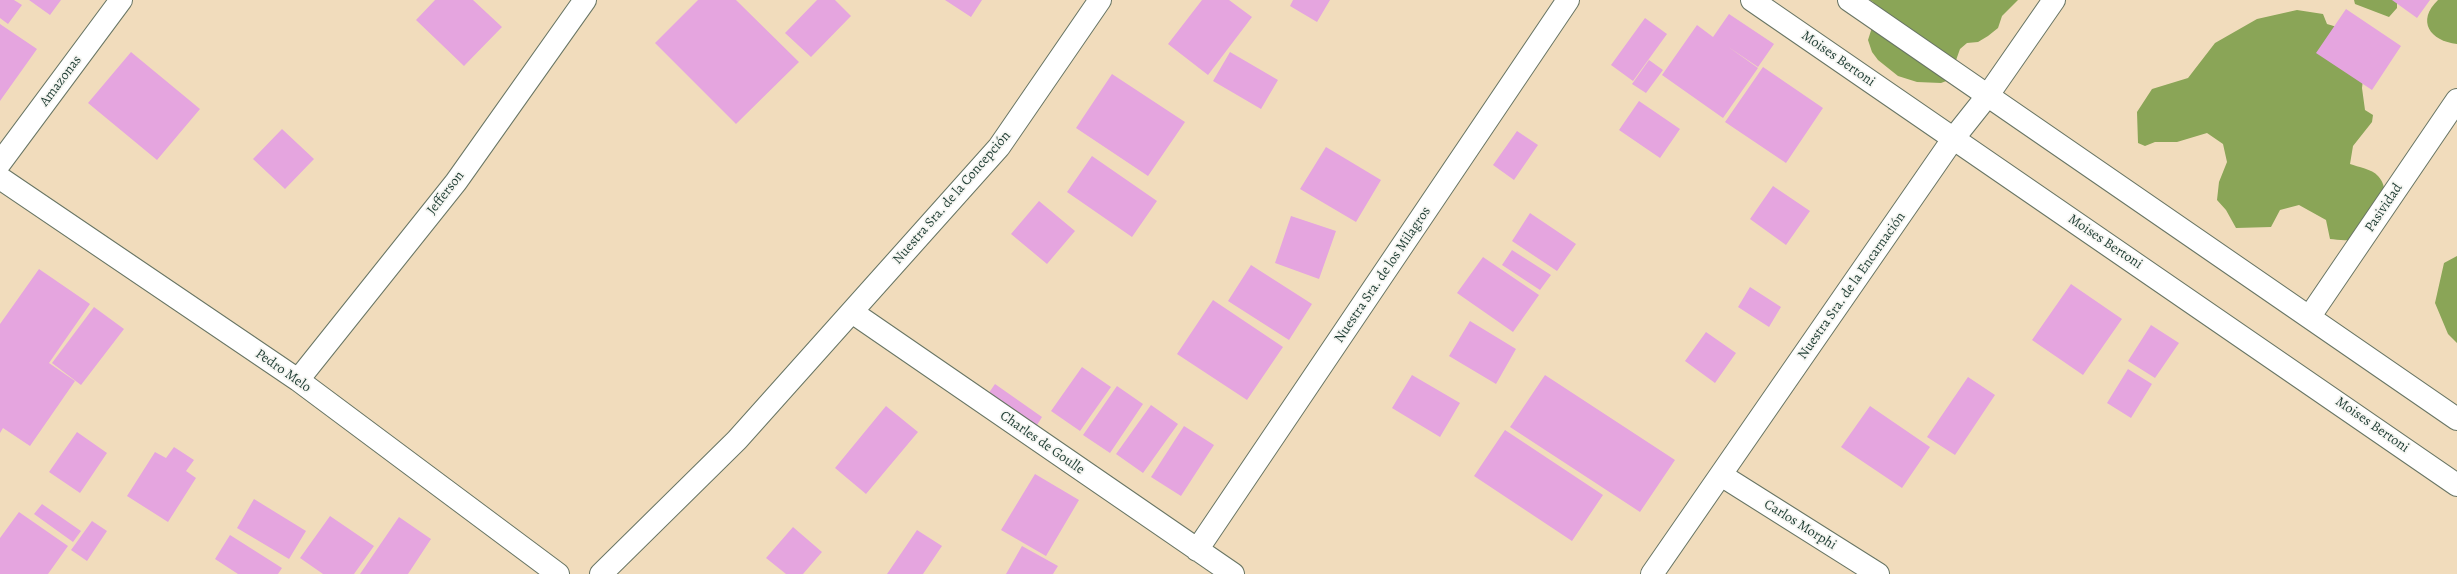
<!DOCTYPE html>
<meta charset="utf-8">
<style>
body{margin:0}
canvas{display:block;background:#f1dcbc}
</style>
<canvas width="2457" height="574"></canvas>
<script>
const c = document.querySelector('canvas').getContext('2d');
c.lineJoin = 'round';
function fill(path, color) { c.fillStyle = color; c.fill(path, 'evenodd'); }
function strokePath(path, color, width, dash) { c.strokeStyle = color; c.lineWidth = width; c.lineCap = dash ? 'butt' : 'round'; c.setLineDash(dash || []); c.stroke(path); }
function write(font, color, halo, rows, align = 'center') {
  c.font = font + ' Alegreya,serif'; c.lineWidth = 3.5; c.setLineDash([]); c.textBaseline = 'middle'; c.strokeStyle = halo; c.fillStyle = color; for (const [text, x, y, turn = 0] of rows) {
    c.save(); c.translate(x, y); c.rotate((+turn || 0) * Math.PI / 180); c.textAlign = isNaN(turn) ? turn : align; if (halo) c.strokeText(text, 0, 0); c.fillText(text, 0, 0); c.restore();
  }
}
const forest = new Path2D(`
 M1870 0H2018L2002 16 1998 28 1988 36 1978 42 1967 43 1960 49 1949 80 1941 83 1917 82 1898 76 1878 60 1872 52 1868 40 1876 15 1873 2Z
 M2354 0H2397V8L2389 17 2355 4Z
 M2438 0H2457V44C2430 41 2416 21 2438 0Z
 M2297 10 2323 14 2327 24 2337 27 2366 53 2362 88 2365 110 2373 115 2372 122 2353 146 2350 164C2358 167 2372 169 2378 176 2397 196 2370 233 2348 240 2343 241 2335 239 2330 239L2326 220 2299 205 2280 210 2271 227 2236 228 2226 210 2217 200 2219 182 2227 162 2223 144 2207 133 2177 142H2155L2145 146 2138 143 2137 112 2152 89 2188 78 2215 43 2257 19Z
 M2457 256V343L2448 334 2435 303 2444 263Z`);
const building = new Path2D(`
 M0 0H14L22 5 8 24 0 18Z
 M29 0H61L50 15Z
 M435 0H473L502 27 464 66 416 20Z
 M698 0H736L799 62 736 124 655 43Z
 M817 0H835L851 16 811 57 785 33Z
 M945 0H982L971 17Z
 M1202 0H1229L1252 17 1208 75 1168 44Z
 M1293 0H1330L1317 22 1290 6Z
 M2392 0H2430L2417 18Z
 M2346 9 2401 46 2372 90 2316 53Z
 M1729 14 1774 44 1758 67 1727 46 1758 68 1723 118 1662 75 1697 25 1713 37Z
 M1645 18 1667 34 1633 81 1611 65Z
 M0 24 37 49 0 101Z
 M131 52 200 109 157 160 88 103Z
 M1230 52 1278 80 1261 109 1213 81Z
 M1649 60 1663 70 1646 93 1632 84Z
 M1763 67 1823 108 1786 163 1725 122Z
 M1112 74 1185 122 1148 176 1076 128Z
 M1639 101 1680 129 1660 158 1619 130Z
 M282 129 314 159 285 189 253 159Z
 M1517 131 1538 145 1514 180 1493 165Z
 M1326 147 1381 180 1356 222 1300 189Z
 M1092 156 1157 201 1132 237 1067 192Z
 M1773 186 1810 211 1786 245 1750 219Z
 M1039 201 1075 231 1047 264 1011 234Z
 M1530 213 1576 244 1557 271 1512 241Z
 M1291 216 1336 231 1319 279 1275 263Z
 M1512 250 1551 275 1540 290 1502 265Z
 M1483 257 1539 295 1513 332 1457 293Z
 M1251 265 1312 304 1289 340 1228 301Z
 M39 269 90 304 49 363 75 381 30 446 3 428 0 433V324Z
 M2071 284 2122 319 2083 375 2032 340Z
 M1750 287 1781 307 1769 327 1738 307Z
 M1213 300 1283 347 1247 400 1177 354Z
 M94 307 124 329 81 385 52 363Z
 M1470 321 1516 349 1496 384 1449 356Z
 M2151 325 2179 343 2155 378 2128 361Z
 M1706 332 1736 353 1715 383 1685 361Z
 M1082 367 1111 387 1080 431 1051 411Z
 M2128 369 2152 384 2131 418 2107 403Z
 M1412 375 1460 403 1440 437 1392 408Z
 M1545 375 1675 460 1640 512 1510 427Z
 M1968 377 1995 395 1955 455 1927 437Z
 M995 384 1042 417 1034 430 986 397Z
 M1117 386 1143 404 1110 453 1083 435Z
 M1151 405 1178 424 1143 473 1116 454Z
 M886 406 918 432 866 494 835 468Z
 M1870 406 1930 447 1902 488 1841 447Z
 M1184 426 1214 445 1181 496 1151 477Z
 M1505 430 1603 495 1572 541 1474 476Z
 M77 432 107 453 80 493 49 472Z
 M174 447 194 460 186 471 196 478 168 522 127 496 155 452 166 458Z
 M1035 474 1079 500 1046 556 1001 530Z
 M254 499 306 531 289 559 237 528Z
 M42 504 81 531 73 542 34 514Z
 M19 512 68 546 48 574H0V538Z
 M330 516 374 546 354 574H323L300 558Z
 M399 517 431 539 408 574H360Z
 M92 521 107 531 87 561 71 550Z
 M793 527 822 552 803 574H786L766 558Z
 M917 530 942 546 923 574H887Z
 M230 535 282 568 278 574H238L215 559Z
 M1022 546 1058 566 1053 574H1006Z`);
const minor = new Path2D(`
 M0 163 121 0
 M0 178 298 380 558 574
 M852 312 1233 574
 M2310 316 2457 100
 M298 380 456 182 585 0
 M1721 475 1878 574
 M1197 550 1568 0
 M601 574 737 440 999 147 1100 0
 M1652 574 1953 139 1988 95 2054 0`);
const tertiary = new Path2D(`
 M1752 0 2457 485
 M1849 0 2457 419`);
const streetNames = [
 ["Moises Bertoni",1838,59,35],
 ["Amazonas",61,81,-53],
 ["Jefferson",446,193,-52],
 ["Nuestra Sra. de la Concepción",952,198,-49],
 ["Pasividad",2384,208,-56],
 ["Moises Bertoni",2105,242,34],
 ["Nuestra Sra. de los Milagros",1383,275,-56],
 ["Nuestra Sra. de la Encarnación",1852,286,-55],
 ["Pedro Melo",283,371,35],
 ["Moises Bertoni",2372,425,35],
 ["Charles de Goulle",1042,443,35],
 ["Carlos Morphi",1800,525,32]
];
fill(forest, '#8aa557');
fill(building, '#e5a5df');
strokePath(minor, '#687564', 24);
strokePath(tertiary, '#687564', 24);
strokePath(minor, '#fff', 22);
strokePath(tertiary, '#fff', 22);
write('14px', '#1f3d34', '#f6f6f2', streetNames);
</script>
